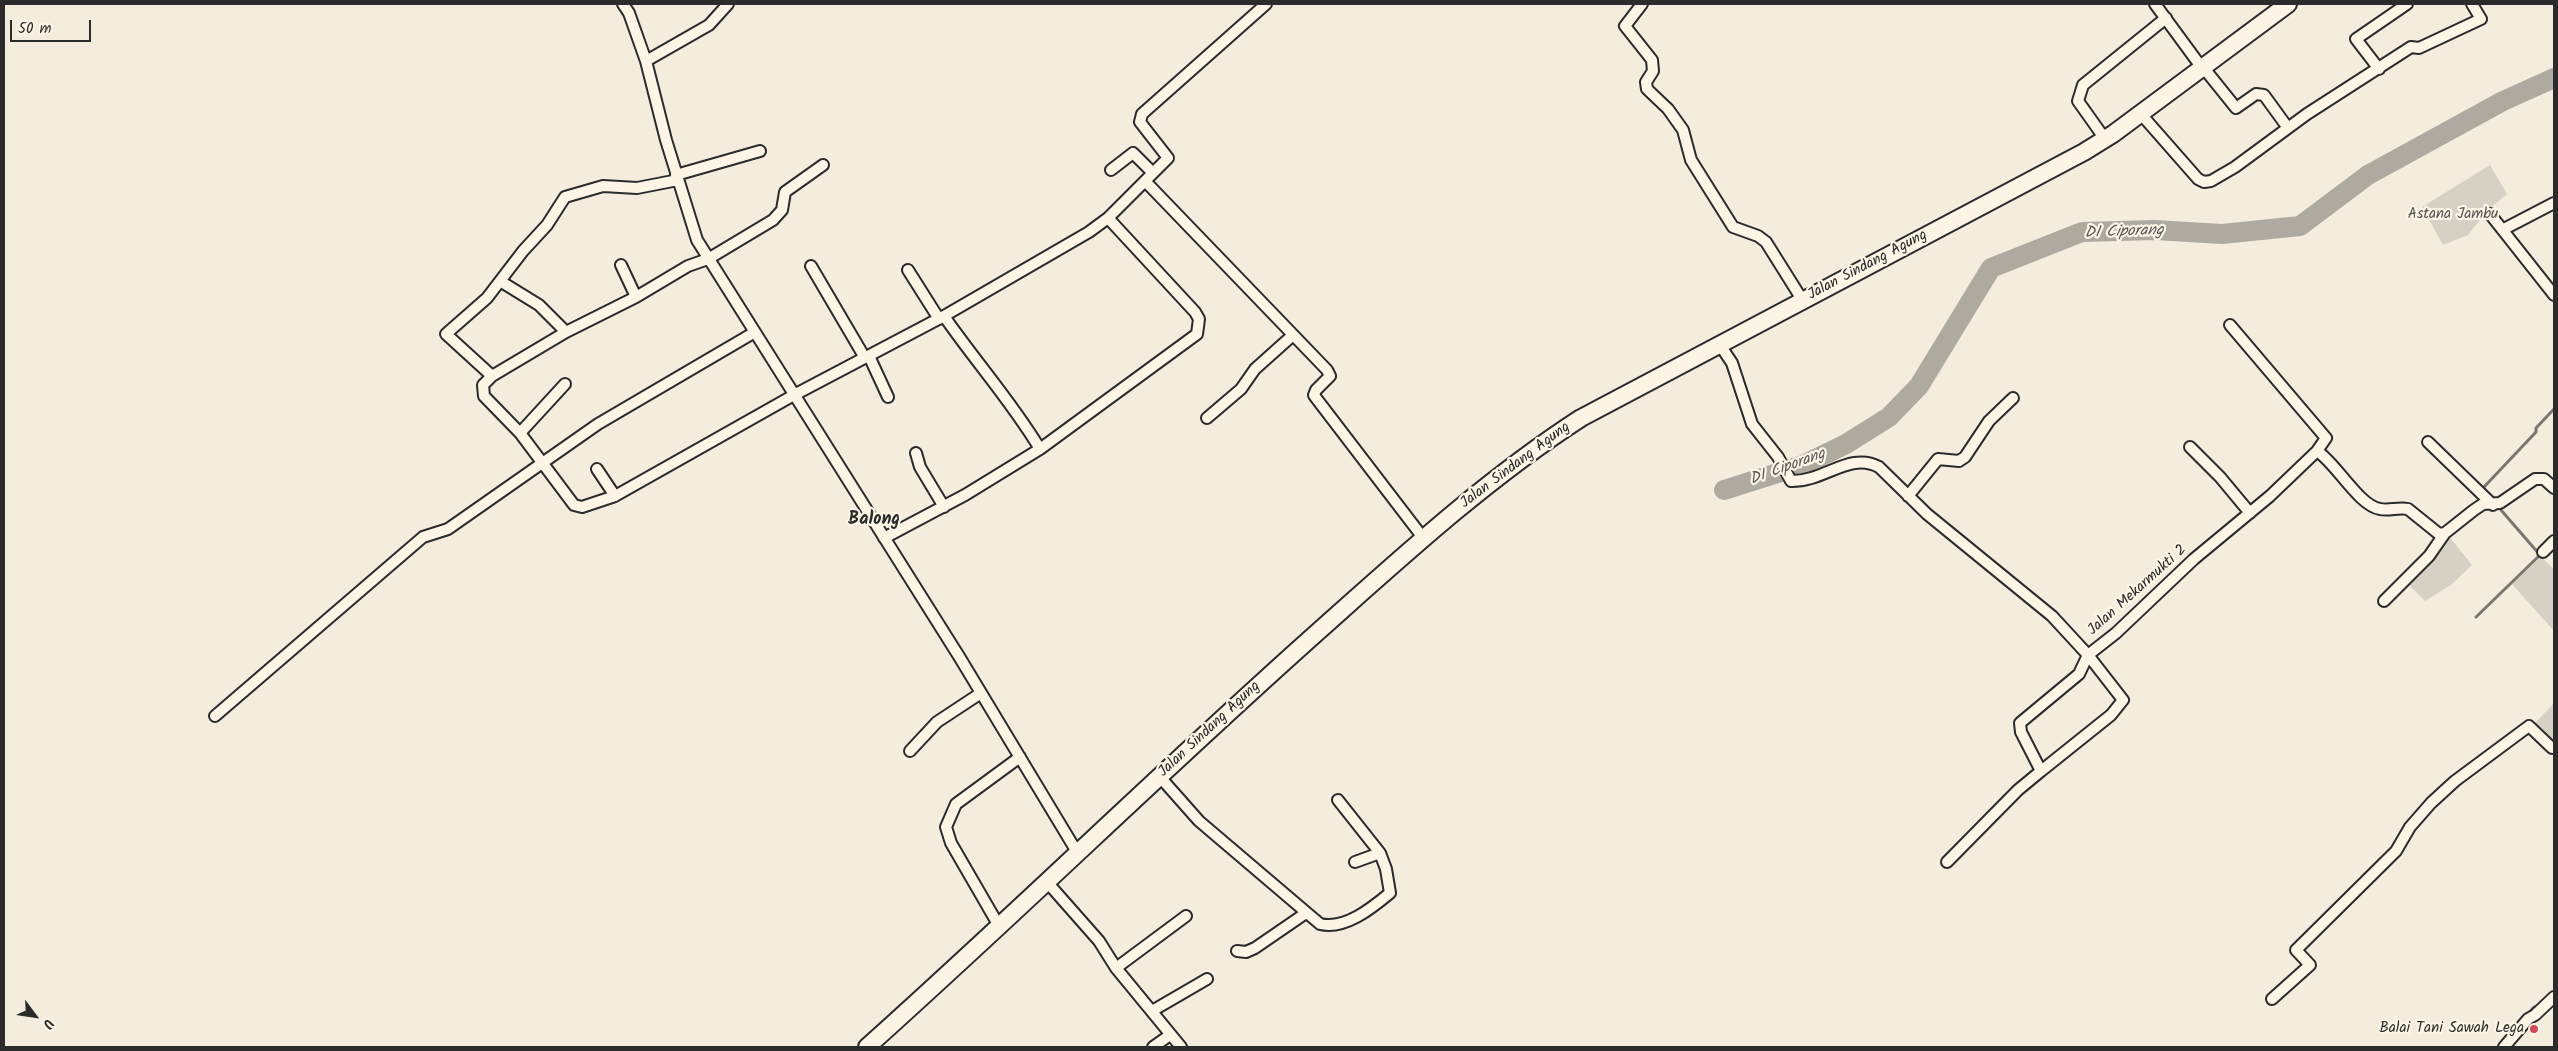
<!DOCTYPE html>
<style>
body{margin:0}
#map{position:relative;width:2558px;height:1051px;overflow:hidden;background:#f4edde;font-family:Kalam,sans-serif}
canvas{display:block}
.frame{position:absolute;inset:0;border:5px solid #2b2b2b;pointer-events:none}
.north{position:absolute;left:10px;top:991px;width:50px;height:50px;-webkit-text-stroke:4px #fcf5e5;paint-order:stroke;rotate:121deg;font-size:14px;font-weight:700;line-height:20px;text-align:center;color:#2b2b2b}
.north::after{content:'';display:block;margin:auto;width:18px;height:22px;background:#2b2b2b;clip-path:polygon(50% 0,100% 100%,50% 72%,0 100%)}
.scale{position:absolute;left:10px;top:20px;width:81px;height:22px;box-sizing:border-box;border:2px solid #2b2b2b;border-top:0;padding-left:6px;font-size:15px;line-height:18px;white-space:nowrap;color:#2b2b2b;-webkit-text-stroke:4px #fcf5e5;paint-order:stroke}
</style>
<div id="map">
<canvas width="2558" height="1051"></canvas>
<div class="frame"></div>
<div class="north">U</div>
<div class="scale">50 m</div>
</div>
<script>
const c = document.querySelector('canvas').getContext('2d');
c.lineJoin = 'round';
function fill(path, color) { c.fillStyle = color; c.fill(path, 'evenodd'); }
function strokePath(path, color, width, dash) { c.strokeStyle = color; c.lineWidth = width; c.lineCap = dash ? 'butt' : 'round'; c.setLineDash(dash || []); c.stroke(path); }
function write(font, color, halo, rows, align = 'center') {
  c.font = font + ' Kalam,sans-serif'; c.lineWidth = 4.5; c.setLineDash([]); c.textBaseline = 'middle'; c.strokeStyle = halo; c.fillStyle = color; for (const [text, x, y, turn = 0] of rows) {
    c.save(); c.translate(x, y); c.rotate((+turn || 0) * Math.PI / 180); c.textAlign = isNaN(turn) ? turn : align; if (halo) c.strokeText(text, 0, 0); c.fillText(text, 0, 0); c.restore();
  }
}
const green = new Path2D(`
 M2490 165 2507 194 2488 210 2468 235 2443 245 2422 207Z
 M2447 534 2472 565 2451 585 2425 601 2407 583Z
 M2541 557 2554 569V631L2512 584Z
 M2554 703V745L2533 725Z`);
const stream = new Path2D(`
 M2485 492 2484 487 2536 432V428L2554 409
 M2476 617 2540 555 2501 510
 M2527 1015 2534 1007 2540 1008`);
const river = new Path2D(`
 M1724 490 1803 465 1846 444 1889 417 1919 386 1991 268 2082 232 2155 230 2222 234 2300 226 2368 175 2503 101 2554 78`);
const street = new Path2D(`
 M623 4 629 13 646 61 666 140 697 240 960 658 1077 852
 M1642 4 1625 26 1652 60 1653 71 1646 82 1647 89 1668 109 1683 130 1691 160 1733 227 1758 236 1766 242 1803 301
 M2155 4 2202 68
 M646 61 709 25 728 4
 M2203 67 2236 108 2256 94 2264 95 2288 128
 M2379 69 2356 39 2407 4
 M2140 113 2198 179 2204 182 2211 181 2235 167 2307 114 2411 47 2419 48 2481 19 2472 4
 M2105 139 2078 101 2083 85 2166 18
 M1111 170 1133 153 1153 173
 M676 175 760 151
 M678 180 637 188 603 186 565 197 547 225 523 251 487 298 446 334 492 376 566 332 636 297 688 266 708 259 773 220 782 210 785 192 823 165
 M1145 181 1327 370 1330 376 1316 390 1314 395 1316 398 1424 539
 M2490 214 2554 295
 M2504 229 2554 203
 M621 265 636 297
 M811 266 865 358
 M908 270 939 319
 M500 281 539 305 566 332
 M944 316C975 361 1012 402 1040 449
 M2230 325 2326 438 2317 451
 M1720 345 1732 363 1752 424 1778 457 1791 481C1824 482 1850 451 1879 467L1927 514 2052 616 2088 655 2116 633 2194 559 2270 496 2317 451C2336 463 2359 506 2380 509 2389 511 2398 507 2408 509L2439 534 2445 533 2474 510 2483 504 2500 503 2535 479H2544L2554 488
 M869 356 888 397
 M492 376 483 385 484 396 520 433 574 505 582 507 615 496 794 395 944 316 1089 232 1108 218 1168 158 1140 122 1142 114 1266 4
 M1207 418 1241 389 1255 369 1293 335
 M520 433 565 384
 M2428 442 2493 505
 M2190 447 2220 477 2250 513
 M916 453 920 467 944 507
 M597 469 615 496
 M1908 496 1938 459 1959 461 1965 457 1989 421 2013 398
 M884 538 965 495 1040 449 1197 334 1199 319 1195 312 1108 218
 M2543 552 2554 541
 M2384 601 2429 556 2445 533
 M215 716 423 537 448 529 598 424 755 332
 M910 751 937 722 981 693
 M1160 777 1199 821 1320 924C1345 930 1372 908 1390 893L1386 869 1380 853
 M1338 800 1380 853 1355 862
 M1947 862 2018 790 2041 771 2021 732 2020 723 2079 674 2088 655 2123 700 2111 715 2041 771
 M1047 882 1099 941 1116 968 1181 1047
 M999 926 951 843 946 827 956 804 1020 757
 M1237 951 1246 952 1255 948 1306 913
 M1116 968 1186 916
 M2272 999 2310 965 2296 950 2396 851 2410 827 2431 803 2455 781 2529 726 2552 748
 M1152 1011 1207 979
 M1153 1047 1170 1035
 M2504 1047 2528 1019 2535 1015 2554 997`);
const primary = new Path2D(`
 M867 1047C1020 910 1167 766 1321 629 1404 555 1488 478 1581 418L2084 152 2113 134 2288 4`);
const markers = [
 [2534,1029,5,"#d1495b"]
];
const parkNames = [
 ["Astana Jambu",2453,215]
];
const streetNames = [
 ["Jalan Sindang Agung",1868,266,-28],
 ["Jalan Sindang Agung",1516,466,-37],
 ["Jalan Mekarmukti 2",2138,591,-42],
 ["Jalan Sindang Agung",1210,730,-43]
];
const poiNames = [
 ["Balai Tani Sawah Lega",2524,1029]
];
const waterNames = [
 ["DI Ciporang",2124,233,-2],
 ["DI Ciporang",1788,468,-20]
];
const quarterNames = [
 ["Balong",874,521]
];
fill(green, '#d6d1c4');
strokePath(stream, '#7a7771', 3);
strokePath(river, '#afaaa0', 20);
strokePath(street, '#2b2b2b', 14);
strokePath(primary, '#2b2b2b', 20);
strokePath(street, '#fcf5e5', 10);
strokePath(primary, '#fcf5e5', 16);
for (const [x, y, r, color] of markers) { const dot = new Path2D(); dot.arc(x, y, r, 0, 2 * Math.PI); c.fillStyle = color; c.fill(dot); strokePath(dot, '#fcf5e5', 2); }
write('15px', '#565451', '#fcf5e5', parkNames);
write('15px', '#2b2b2b', '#fcf5e5', streetNames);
write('15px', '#2b2b2b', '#fcf5e5', poiNames, 'right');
write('italic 16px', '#595754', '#fcf5e5', waterNames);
write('bold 18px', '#2b2b2b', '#fcf5e5', quarterNames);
</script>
